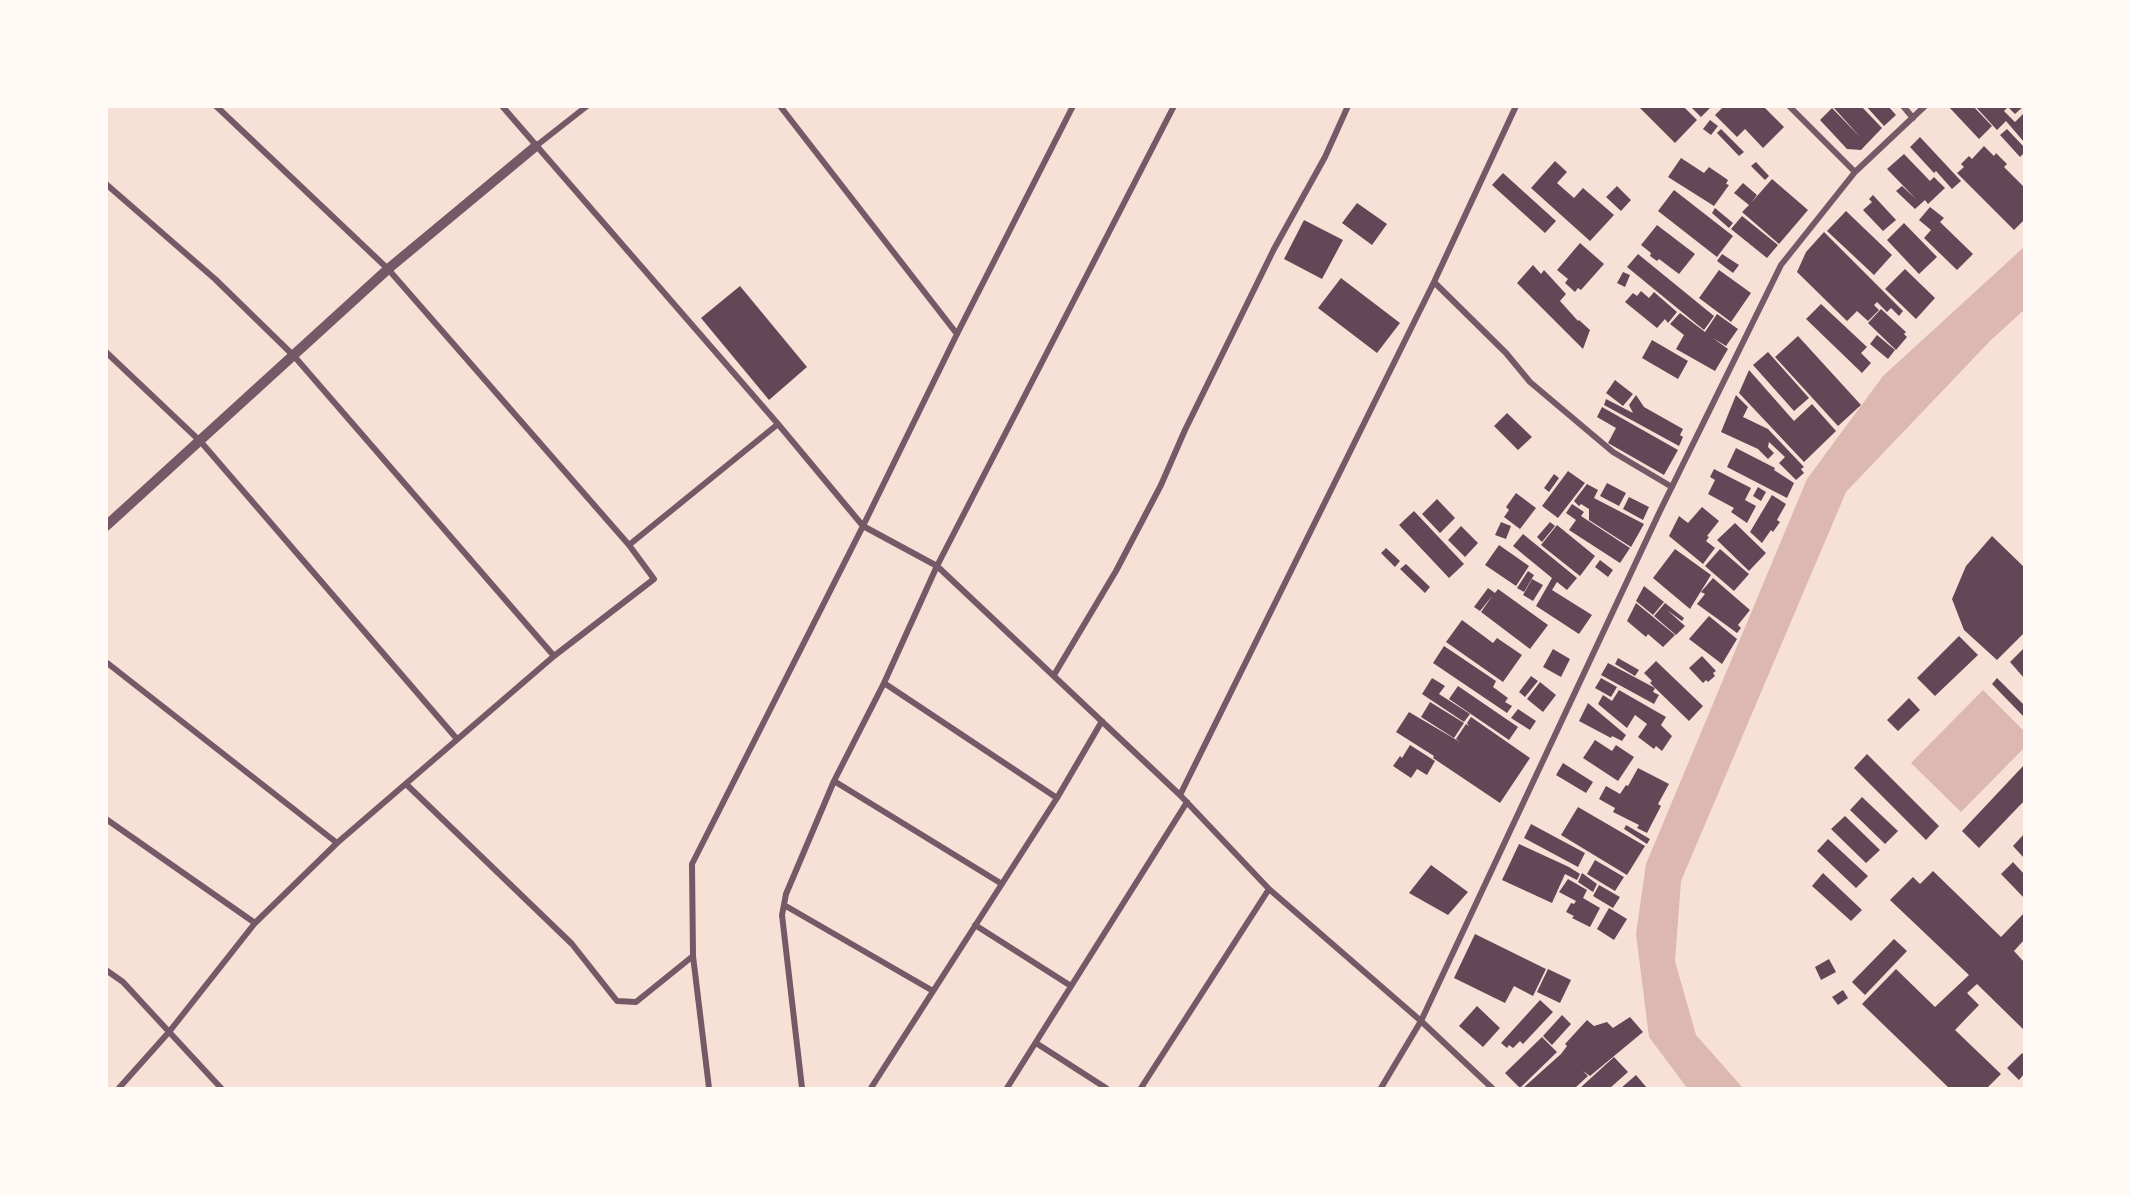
<!DOCTYPE html>
<style>
body{margin:0}
#map{position:relative;width:2131px;height:1195px;overflow:hidden;background:#f7e1d7;font-family:Jost,sans-serif}
canvas{display:block}
.frame{position:absolute;inset:0;border:108px solid #fffaf5;pointer-events:none}
</style>
<div id="map">
<canvas width="2131" height="1195"></canvas>
<div class="frame"></div>
</div>
<script>
const c = document.querySelector('canvas').getContext('2d');
c.lineJoin = 'round';
function fill(path, color) { c.fillStyle = color; c.fill(path, 'evenodd'); }
function strokePath(path, color, width, dash) { c.strokeStyle = color; c.lineWidth = width; c.lineCap = dash ? 'butt' : 'round'; c.setLineDash(dash || []); c.stroke(path); }
const water = new Path2D(`
 M2024 247V310L1990 341 1846 492 1681 881 1675 961 1696 1035 1743 1088H1687L1649 1037 1636 934 1646 864 1807 479 1883 376Z
 M1983 690 2024 731V748L1961 812 1911 763Z`);
const building = new Path2D(`
 M1638 106H1683L1697 120 1675 143Z
 M1690 106H1712L1701 117Z
 M1724 106H1763L1784 127 1763 148 1745 129 1737 137 1715 115Z
 M1836 106H1861L1882 128 1861 150 1847 149 1820 120 1832 108 1861 138 1834 108Z
 M1866 106H1888L1896 115 1884 126Z
 M1948 106H1973L1992 126 1979 139Z
 M1975 106H2024L2015 114 2008 107 2004 111 2015 122 2024 113V142L2006 121 1997 130Z
 M1710 120 1718 126 1711 135 1703 129Z
 M1721 129 1744 152 1739 156 1717 133Z
 M2007 129 2024 147V153L2020 157 2000 135Z
 M1920 137 1961 181 1952 189 1936 171 1934 173 1910 147Z
 M1984 146 1994 156 1996 153 2007 164 2004 167 2024 187V220L2014 230 1957 173 1964 167 1961 164 1969 156 1972 159Z
 M1904 154 1930 181 1934 177 1945 188 1928 204 1925 200 1915 209 1896 191 1902 186 1916 199 1887 169Z
 M1681 158 1704 173 1709 167 1728 180 1726 184 1729 185 1714 206 1668 177Z
 M1555 161 1567 172 1557 183 1574 198 1583 188 1614 215 1590 241 1531 188Z
 M1756 162 1769 176 1765 180 1751 166Z
 M1503 173 1556 221 1545 233 1492 185Z
 M1772 179 1808 210 1779 244 1742 212 1749 205 1734 193 1743 183 1757 195 1751 203Z
 M1617 186 1631 200 1621 211 1606 197Z
 M1674 190 1733 236 1717 257 1658 211Z
 M1873 195 1896 220 1883 231 1863 210 1872 202 1869 199Z
 M1357 203 1387 224 1372 245 1342 223Z
 M1930 207 1944 218 1940 222 1973 254 1957 270 1924 238 1931 230 1919 220Z
 M1715 208 1733 223 1729 228 1712 213Z
 M1846 211 1892 255 1874 275 1827 231Z
 M1742 216 1778 245 1767 258 1731 229Z
 M1304 220 1343 240 1322 279 1284 259Z
 M1904 223 1937 257 1919 274 1887 240Z
 M1657 225 1695 254 1679 274 1659 259 1657 261 1650 256 1651 253 1641 245Z
 M1824 232 1903 311 1899 316 1891 308 1887 312 1877 302 1874 305 1879 310 1868 321 1857 311 1847 321 1797 272 1806 252Z
 M1580 243 1604 264 1581 290 1578 288 1575 292 1565 283 1568 279 1557 270Z
 M1638 254 1714 316 1704 330 1627 267Z
 M1722 254 1739 265 1733 273 1717 261Z
 M1533 265 1541 274 1544 270 1566 294 1560 301 1578 321 1579 320 1590 330 1583 349 1517 283Z
 M1905 269 1935 298 1916 319 1885 289Z
 M1719 270 1751 293 1731 322 1699 298Z
 M1623 272 1630 275 1625 287 1617 283Z
 M1341 278 1400 323 1377 353 1318 308Z
 M740 286 807 367 769 400 701 318Z
 M1641 291 1649 298 1654 292 1677 312 1668 323 1665 319 1657 328 1625 302 1633 293 1637 296Z
 M1821 304 1867 347 1861 353 1871 363 1862 373 1806 319Z
 M1881 309 1906 332 1904 334 1907 337 1896 350 1868 323Z
 M1680 313 1705 332 1717 314 1738 329 1726 346 1713 338 1728 349 1715 371 1676 349 1684 335 1670 324Z
 M1877 335 1895 350 1888 359 1870 344Z
 M1798 336 1861 405 1838 426 1775 357Z
 M1652 340 1688 361 1678 379 1642 358Z
 M1768 352 1809 398 1794 411 1753 365Z
 M1749 370 1794 421 1812 404 1836 431 1804 462 1739 393Z
 M1615 380 1633 394 1623 406 1606 393Z
 M1636 395 1644 407 1683 429 1680 435 1683 437 1679 446 1604 405 1606 399 1633 413 1629 405Z
 M1736 395 1748 407 1743 417 1768 429 1804 467 1801 469 1804 473 1796 480 1779 463 1785 457 1769 442 1768 447 1774 453 1768 459 1758 449 1721 432Z
 M1602 407 1678 450 1664 475 1608 443 1616 428 1597 417Z
 M1507 413 1532 437 1518 450 1494 426Z
 M1736 448 1775 468 1774 470 1794 483 1787 498 1727 467Z
 M1714 469 1751 488 1745 500 1756 506 1747 523 1731 512 1734 508 1708 494 1715 480 1710 477Z
 M1568 471 1585 483 1558 518 1542 506Z
 M1554 474 1559 478 1549 492 1544 488Z
 M1607 483 1626 493 1619 506 1600 496Z
 M1587 484 1598 490 1594 498 1644 524 1631 547 1589 520V509L1581 504 1579 506 1574 501Z
 M1758 487 1766 492 1761 501 1753 496Z
 M1516 493 1536 508 1520 529 1504 517 1509 510 1506 507Z
 M1772 495 1786 504 1777 520 1780 522 1773 532 1771 530 1762 543 1750 532Z
 M1629 497 1649 507 1643 520 1623 509Z
 M1437 499 1455 518 1440 533 1422 514Z
 M1572 504 1584 512 1581 516 1630 548 1620 563 1569 530 1576 520 1566 513Z
 M1702 507 1719 521 1707 536 1709 537 1706 541 1715 548 1703 564 1669 536 1679 516 1688 523Z
 M1414 511 1464 564 1449 578 1399 525Z
 M1501 522 1511 526 1506 539 1495 535Z
 M1550 522 1555 526 1542 542 1537 537Z
 M1735 523 1766 553 1749 571 1717 540Z
 M1557 525 1595 556 1580 576 1541 545Z
 M1461 526 1478 543 1465 557 1448 540Z
 M1523 534 1577 578 1567 590 1557 582 1552 590 1592 615 1579 634 1536 606 1552 578 1513 546Z
 M1992 536 2024 567V633L1997 660 1964 630 1952 599 1966 566Z
 M1499 545 1529 566 1516 586 1485 565Z
 M1386 548 1400 561 1395 567 1381 553Z
 M1675 549 1711 575 1690 609 1653 578Z
 M1720 549 1749 574 1734 591 1705 566Z
 M1600 560 1613 570 1608 577 1595 567Z
 M1406 564 1430 587 1425 593 1400 569Z
 M1528 571 1534 575 1524 592 1517 588Z
 M1713 578 1750 610 1738 625 1741 628 1737 633 1697 604 1705 594 1701 592Z
 M1532 579 1543 585 1533 601 1523 595Z
 M1644 586 1664 602 1653 615 1636 601Z
 M1488 588 1495 593 1498 589 1548 625 1530 649 1481 612 1493 595 1480 611 1474 607Z
 M1636 603 1675 635 1663 647 1648 634 1646 637 1627 621Z
 M1665 603 1684 618 1682 621 1667 610 1685 626 1676 635 1654 616Z
 M1709 616 1737 639 1722 664 1689 639Z
 M1462 620 1493 643 1497 638 1522 655 1503 682 1446 642Z
 M1959 636 1978 655 1935 696 1917 678Z
 M1444 646 1496 681 1493 687 1508 698 1505 702 1512 706 1507 713 1433 663Z
 M2024 648V678L2010 662Z
 M1553 649 1570 659 1561 677 1543 667Z
 M1702 656 1716 671 1713 673 1715 676 1708 682 1706 680 1703 683 1689 668Z
 M1618 658 1639 670 1635 676 1615 664Z
 M1656 661 1703 706 1689 721 1650 683 1652 681 1644 673Z
 M1608 663 1655 688 1653 692 1659 695 1654 704 1601 675Z
 M1531 676 1538 681 1525 697 1519 692Z
 M1432 678 1445 686 1439 694 1470 714 1464 722 1422 694Z
 M1601 678 1617 687 1611 697 1595 688Z
 M1997 678 2024 705V717L1992 684Z
 M1540 682 1556 695 1543 712 1527 699Z
 M1458 686 1518 727 1509 740 1449 699Z
 M1619 690 1666 717 1661 725 1672 736 1662 751 1656 746 1654 749 1638 737 1647 724 1635 715 1627 728 1598 704 1603 695 1612 701Z
 M1909 698 1920 710 1898 731 1887 720Z
 M1430 702 1464 723 1454 738 1421 717Z
 M1588 703 1626 735 1622 741 1612 736 1611 738 1579 721Z
 M1518 709 1536 721 1530 730 1511 718Z
 M1409 712 1460 742 1456 739 1466 724 1469 726 1467 723 1471 717 1530 758 1500 803 1433 758 1434 756 1396 732Z
 M1595 740 1612 751 1616 745 1634 757 1618 781 1583 758Z
 M1410 745 1435 761 1427 775 1417 769 1411 778 1393 766 1400 756 1402 758Z
 M1867 754 1939 826 1926 840 1854 768Z
 M1563 763 1593 782 1586 793 1556 775Z
 M2024 765V801L1979 848 1962 831Z
 M1638 768 1669 784 1658 804 1661 806 1647 833 1637 828 1639 825 1613 812 1615 808 1599 799 1606 786 1620 794 1626 785 1628 786Z
 M1862 797 1898 831 1885 844 1850 810Z
 M1578 807 1645 846 1627 875 1561 835Z
 M1845 816 1880 850 1866 863 1831 829Z
 M1531 824 1585 853 1578 867 1524 838Z
 M1626 825 1650 839 1647 844 1624 829Z
 M2024 834V858L2013 846Z
 M1828 839 1868 876 1856 888 1817 851Z
 M1519 844 1569 867 1580 874 1577 880 1565 874 1552 903 1502 880Z
 M1595 860 1624 877 1615 891 1587 874Z
 M2013 862 2024 874V898L2001 874Z
 M1431 865 1468 892 1448 915 1409 893Z
 M1933 871 2001 937 2024 913V940L2014 951 2024 962V1030L1977 984 1967 993 1979 1005 1955 1030 2001 1074 1987 1088H1949L1862 1004 1896 969 1935 1007 1969 975 1890 900 1913 877 1920 884Z
 M1582 873 1597 884 1593 892 1578 882Z
 M1823 873 1862 910 1851 921 1812 886Z
 M1568 879 1587 890 1583 898 1600 908 1590 927 1572 918 1574 916 1566 912 1571 903 1574 904 1576 901 1559 892Z
 M1599 885 1620 897 1613 908 1593 896Z
 M1609 908 1627 919 1614 940 1597 929Z
 M1475 934 1546 969 1533 996 1514 986 1505 1003 1454 978Z
 M1894 939 1907 951 1865 995 1852 982Z
 M1829 959 1836 972 1821 980 1815 967Z
 M1548 969 1571 980 1560 1003 1537 992Z
 M1843 990 1848 998 1838 1005 1832 997Z
 M1540 1000 1553 1012 1523 1044 1520 1041 1513 1048 1509 1045 1507 1048 1501 1043Z
 M1477 1006 1500 1028 1483 1047 1459 1026Z
 M1562 1015 1571 1024 1552 1045 1543 1036Z
 M1630 1017 1643 1032 1590 1076 1583 1071 1588 1076 1575 1088H1523L1561 1054 1567 1046 1565 1044 1587 1020 1594 1026 1607 1022 1613 1028Z
 M1542 1037 1557 1052 1520 1088 1505 1073Z
 M2022 1053 2024 1055V1074L2019 1080 2007 1068Z
 M1614 1057 1628 1072 1610 1088H1580Z
 M1636 1075 1647 1088H1621Z`);
const minor = new Path2D(`
 M502 106 778 424 863 526 937 566 1180 795 1269 889 1421 1021 1492 1088
 M780 106 957 334
 M1789 106 1855 172
 M1903 106 1913 118
 M536 146 587 106
 M106 184 215 279 294 356 554 656
 M1434 282 1506 353 1530 382 1613 452 1672 487
 M106 352 201 442 457 739
 M629 545 778 424
 M106 662 337 843
 M1054 675 1116 571 1161 485 1185 430 1274 249 1325 157 1348 106
 M884 683 1057 798
 M834 781 1002 884
 M406 784 572 944 617 1001 636 1002 693 956
 M1180 795 1434 282 1516 106
 M106 819 255 923
 M784 905 933 991
 M975 925 1071 986
 M106 970 123 982 221 1088
 M1036 1043 1106 1088
 M119 1088 169 1032 255 923 337 843 554 656 654 579 629 545 388 269 216 106
 M709 1088 693 956 692 864 863 526 957 334 1073 106
 M802 1088 782 915 786 894 834 781 884 683 937 566 1174 106
 M871 1088 1057 798 1102 721
 M1007 1088 1187 802
 M1141 1088 1269 889
 M1381 1088 1421 1021 1660 511 1781 265 1855 172 1925 106`);
const tertiary = new Path2D(`
 M106 526 388 269 536 146`);
fill(water, '#dcb8b0');
fill(building, '#644757');
strokePath(minor, '#755966', 6);
strokePath(tertiary, '#755966', 10);
</script>
